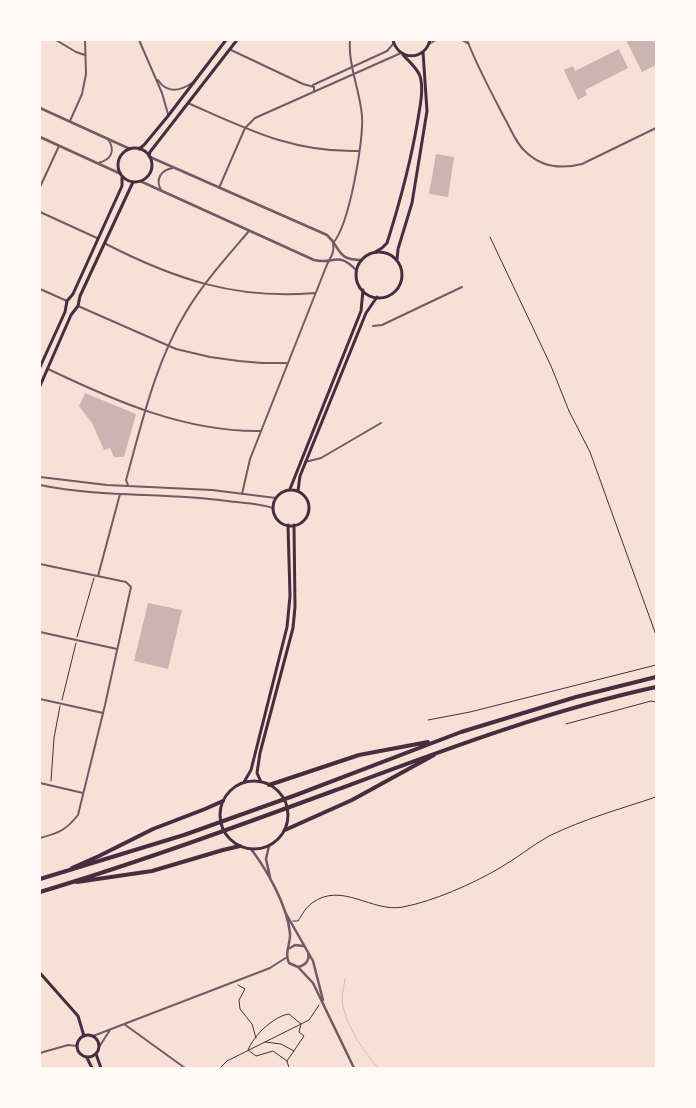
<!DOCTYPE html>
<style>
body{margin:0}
#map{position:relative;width:696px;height:1108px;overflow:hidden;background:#f7e1d7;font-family:Cabin,sans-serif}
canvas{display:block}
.frame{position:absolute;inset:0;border:41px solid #fffaf5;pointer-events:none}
</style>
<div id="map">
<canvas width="696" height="1108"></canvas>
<div class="frame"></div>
</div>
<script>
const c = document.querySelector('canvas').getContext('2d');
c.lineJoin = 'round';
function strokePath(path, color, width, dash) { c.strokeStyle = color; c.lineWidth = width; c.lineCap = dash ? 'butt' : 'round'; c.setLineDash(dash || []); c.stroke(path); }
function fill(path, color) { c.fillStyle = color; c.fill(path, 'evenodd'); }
const stream = new Path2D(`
 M345 978C344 986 341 998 343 1006 348 1029 363 1050 378 1068`);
const building = new Path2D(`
 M626 40H656V65L642 72Z
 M619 49 628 68 585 90 587 95 578 100 564 70 573 66 575 71Z
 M436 154 454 157 448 197 429 194Z
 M85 393 136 414 124 457H114L110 448 104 450 92 423 79 406Z
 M148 603 182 610 168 669 134 661Z`);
const path = new Path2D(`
 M490 237 551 366 569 411 590 452 656 635
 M77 637 94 578
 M62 700 76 643
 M428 720 470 712 656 665
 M566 724 651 701 656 702
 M51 781 54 738 60 706
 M293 921H298C302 915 306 907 312 903 342 881 372 913 403 907 434 901 472 884 498 869 516 859 531 846 549 836 584 819 620 809 656 797
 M238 985 245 989 239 1000 240 1009 252 1024 256 1038
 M265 1042 281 1044 294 1051
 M287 1061 304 1036 299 1032 301 1024 289 1014C274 1016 254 1035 248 1050L256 1056 273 1051 287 1061 289 1068
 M220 1068 227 1061 309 1020 319 1005`);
const minor = new Path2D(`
 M56 40 76 52 85 55
 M139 40 162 93 168 114
 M462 40 467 43
 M467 40C477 66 491 92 504 117 511 129 516 144 527 153 542 167 562 169 582 164L656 128
 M429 44 436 40
 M231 50 303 84 314 87V91
 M158 80C167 94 180 91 192 83
 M313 85 387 51 394 43
 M188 103C247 129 293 153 359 151
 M70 121 82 94 86 74 85 40
 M98 163C111 160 116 151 108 139
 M40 187 59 146
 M219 188 245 128 255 118 401 53
 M161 190C155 179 161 170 173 168
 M40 212 97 238
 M104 243C174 279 236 300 315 293
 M40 289 67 301
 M78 306 176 349 210 357 239 361 262 363H286
 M373 326 382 325 462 287
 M48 369C115 401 185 432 260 431
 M305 462 321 458 381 423
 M40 477 107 485 212 490 276 498
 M40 485C102 498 165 492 227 501 242 503 259 503 273 508
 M128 485 126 480C142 423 155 363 186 312 204 282 227 257 249 231
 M242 494 250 459 326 267C330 257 335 254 333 243 349 226 364 140 362 116 360 90 348 66 350 40
 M40 564 126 582 131 587 105 705 78 815C66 830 59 833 40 838
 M98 576 120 494
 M40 632 117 649
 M40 699 103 713
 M40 783 83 793
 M124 1024 185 1068
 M93 1036 270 968 287 957
 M99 1047 110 1030
 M40 1053 68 1045 77 1046`);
const tertiary = new Path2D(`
 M40 108 130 149
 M40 137 121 174
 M150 157 327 235C342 249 336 260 362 260
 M140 181 314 260C335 265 337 250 357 271
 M269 846 266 859 270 877
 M251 849C267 870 287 905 290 933 291 943 284 953 289 963L298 967C306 965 310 960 308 952
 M285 912 313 961 323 1000
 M290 948 295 945 303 946
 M298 967 313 983 354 1068`);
const secondary = new Path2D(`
 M118 165a17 17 0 1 1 34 0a17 17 0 1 1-34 0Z
 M139 149 144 145 168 116 226 40
 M149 156 150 152 237 40
 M40 367 65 312 67 301 73 294 122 186V176
 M40 386 71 315 78 306 80 296 133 182
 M40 973 78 1016 84 1036
 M77 1046a11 11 0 1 1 22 0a11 11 0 1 1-22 0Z
 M96 1054 101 1068
 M87 1058 92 1068`);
const primary = new Path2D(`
 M393 40C398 61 425 61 430 40
 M375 252 382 248 387 243C400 202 411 161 418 119 420 106 424 89 420 76 417 68 409 61 403 55
 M356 275a23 23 0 1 1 46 0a23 23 0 1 1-46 0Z
 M397 260 398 249 412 203 427 111 423 52
 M290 489 361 311 363 290
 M273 508a18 18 0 1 1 36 0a18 18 0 1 1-36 0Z
 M298 491 300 476 366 313 377 297
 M220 815a34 34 0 1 1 68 0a34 34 0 1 1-68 0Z
 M244 782 251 770 287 627 290 596 288 525
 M261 782 257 773 260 753 293 628 295 607 294 525`);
const motorway = new Path2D(`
 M269 785 359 755 428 742
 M285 830 352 800 434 755
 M72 868 99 856 153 829 205 809 223 801
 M40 879 184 835 296 795 461 732 576 697 656 677
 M77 882 152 871 223 850 240 846
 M40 892C140 862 238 826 336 790 441 751 546 711 656 687`);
strokePath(stream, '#dcb8b0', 1);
fill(building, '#ccb4b1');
strokePath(path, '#4a2c40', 1);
strokePath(minor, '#755966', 2);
strokePath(tertiary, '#755966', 2.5);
strokePath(secondary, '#4a2c40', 3);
strokePath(primary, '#4a2c40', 3);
strokePath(motorway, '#4a2c40', 4);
</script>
